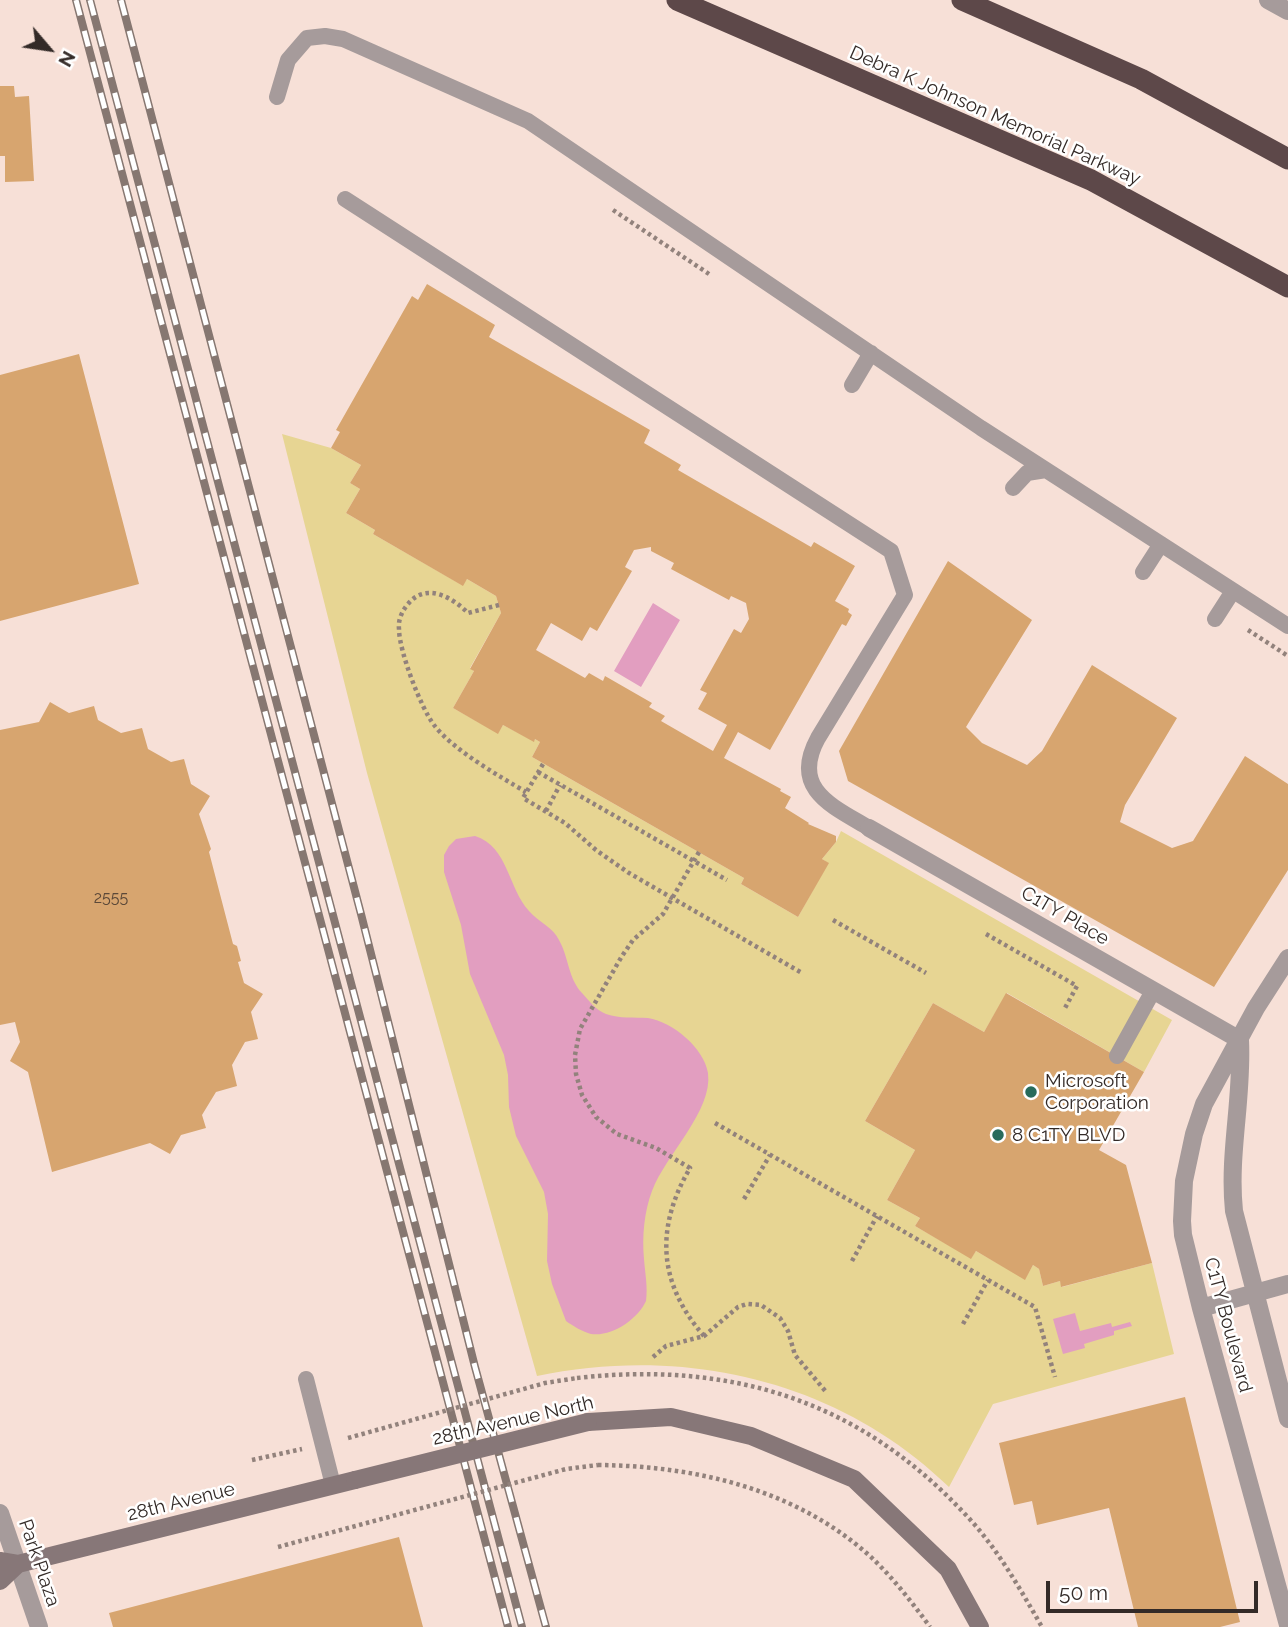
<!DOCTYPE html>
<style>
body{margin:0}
#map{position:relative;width:1288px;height:1627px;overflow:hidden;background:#f7e0d7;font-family:Raleway,sans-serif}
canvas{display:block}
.north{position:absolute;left:14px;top:14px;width:70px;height:70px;-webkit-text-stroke:5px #fff;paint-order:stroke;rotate:119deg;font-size:19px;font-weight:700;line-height:28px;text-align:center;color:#332a27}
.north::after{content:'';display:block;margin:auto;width:24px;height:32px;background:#332a27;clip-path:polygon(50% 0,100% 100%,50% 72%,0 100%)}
.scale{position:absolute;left:1046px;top:1581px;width:212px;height:32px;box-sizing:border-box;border:4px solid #332a27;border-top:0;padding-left:9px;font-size:21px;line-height:24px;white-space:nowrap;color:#332a27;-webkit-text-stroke:5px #fff;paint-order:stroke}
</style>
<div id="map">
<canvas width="1288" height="1627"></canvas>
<div class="north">N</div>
<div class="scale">50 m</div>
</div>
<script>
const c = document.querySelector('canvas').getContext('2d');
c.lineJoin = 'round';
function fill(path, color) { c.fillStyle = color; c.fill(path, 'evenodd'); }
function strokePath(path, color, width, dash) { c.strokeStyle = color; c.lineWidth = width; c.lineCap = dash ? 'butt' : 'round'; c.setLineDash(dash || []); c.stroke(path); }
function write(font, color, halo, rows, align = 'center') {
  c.font = font + ' Raleway,sans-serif'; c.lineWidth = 5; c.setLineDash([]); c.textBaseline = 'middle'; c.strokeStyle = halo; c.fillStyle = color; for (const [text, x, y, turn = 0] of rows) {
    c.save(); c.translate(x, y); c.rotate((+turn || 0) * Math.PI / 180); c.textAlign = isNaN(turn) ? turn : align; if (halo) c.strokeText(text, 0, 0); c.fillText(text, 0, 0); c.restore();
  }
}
const green = new Path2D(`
 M282 434 331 448 361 465 350 483 360 489 346 513 375 530 373 534 462 585 467 579 496 596 501 613 470 668 474 671 453 708 498 733 503 725 534 741 535 739 540 742 532 757 744 878 741 884 798 917 828 863 822 859 836 842 841 831 1172 1020 1144 1072 1007 993 984 1032 933 1003 865 1121 915 1150 887 1200 920 1218 915 1226 971 1258 976 1251 1025 1279 1033 1265 1039 1269 1043 1286 1060 1281 1062 1287 1152 1263 1174 1354 993 1404 949 1487C839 1380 684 1345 537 1376L367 773Z`);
const water = new Path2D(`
 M653 603 680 620 641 687 614 671Z
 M475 836C508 846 508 888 529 911 538 922 553 927 559 940 569 958 568 978 582 993 589 1001 596 1010 606 1014 620 1019 634 1017 648 1018 673 1022 704 1048 708 1073 713 1111 666 1154 652 1191 644 1212 642 1237 644 1259 645 1273 648 1287 646 1301 638 1319 612 1337 591 1334 583 1332 573 1326 566 1321L552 1284 547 1261 548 1214 544 1192 516 1136 509 1107 508 1075 504 1055 470 974 461 925 444 872V855L449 846 456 839Z
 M1075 1313 1080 1331 1111 1323 1112 1327 1130 1322 1132 1326 1114 1331V1335L1084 1344 1085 1348 1063 1354 1053 1319Z`);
const building = new Path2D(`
 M0 86H14L15 97 29 96 34 181 5 182V156H0Z
 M427 284 495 325 489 337 650 430 644 443 681 465 678 470 811 547 814 542 855 566 835 601 849 609 848 612 852 615 846 626 842 624 770 750 738 732 724 758 781 789 780 791 791 797 785 808 809 823 808 824 836 836V842L822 859 829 863 798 917 741 884 744 878 532 757 540 742 535 739 534 742 503 725 498 734 453 708 474 671 470 669 501 613 496 596 467 579 463 586 373 534 375 530 346 513 360 489 350 483 361 465 331 448 340 432 336 430 412 296 418 300ZM651 547V551L674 563 671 569 729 600 731 596 746 603 749 619 741 633 734 629 700 690 707 693 698 709 727 725 713 751 661 721 665 716 649 707 652 703 605 676 603 681 589 673 585 678 536 650 551 623 582 641 590 627 597 631 632 571 625 567 634 550Z
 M79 354 139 584 0 621V375Z
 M948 561 1032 620 966 727 982 743 1027 765 1042 751 1092 665 1177 718 1125 805 1120 822 1172 848 1193 841 1245 756 1288 784V870L1214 987 848 781 839 751Z
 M50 702 69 713 94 706 98 720 121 733 142 728 148 749 171 762 184 759 191 784 210 796 199 814 211 849 209 852 233 944 237 946 241 961 238 962 244 983 263 994 251 1012 258 1039 245 1042 232 1065 237 1086 216 1092 202 1115 206 1128 181 1135 170 1154 150 1143 52 1172 28 1072 10 1061 20 1042 15 1022 0 1025V730L39 722Z
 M1006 993 1144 1072 1099 1150 1126 1165 1152 1263 1061 1287 1060 1281 1043 1286 1039 1269 1033 1265 1025 1280 976 1251 971 1259 915 1226 920 1218 887 1200 915 1150 865 1121 933 1003 984 1032Z
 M1185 1397 1240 1622 1220 1627H1138L1109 1508 1037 1525 1032 1501 1014 1505 999 1443Z
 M399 1537 423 1627H113L109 1613Z`);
const path = new Path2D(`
 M613 210 709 274
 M499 605 468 613C452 597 426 582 408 604 402 611 398 620 399 629 399 651 421 708 434 725 453 750 499 776 526 792
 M1248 630 1288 656
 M543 764 523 798 565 823 596 850 629 873 802 973
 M538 772 727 880
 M546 811 560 785
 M699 852 663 914 633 940 622 956 580 1029 575 1055 576 1074 582 1095 596 1117 617 1134 656 1148 690 1168C655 1228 658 1283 704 1336
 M833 920 926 973
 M986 934 1077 986 1065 1008
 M715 1123 1035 1307 1055 1377
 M744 1199 770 1155
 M852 1261 877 1216
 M963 1324 988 1280
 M653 1357 666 1346 704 1336 738 1307 747 1304 761 1305 780 1318 788 1331 795 1355 827 1393
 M577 1378C729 1361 857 1399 964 1513 996 1546 1019 1587 1042 1627
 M252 1460 302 1449
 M598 1465C696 1466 796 1489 871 1557 893 1578 912 1602 930 1627`);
const lane = new Path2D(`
 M277 97 288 60 307 38 325 36 343 39 528 121 981 428 1288 626
 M345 199 891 551 905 595 818 738C790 789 832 806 869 828
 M852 385 871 353
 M1013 488 1027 473 1046 470
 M1143 572 1161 544
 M1215 619 1233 591
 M1117 1056 1153 991
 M306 1379 333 1485`);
const street = new Path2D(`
 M1268 0 1288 11
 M869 828 1240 1040
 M1288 958 1256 1008 1204 1104 1194 1134 1184 1181 1182 1221 1183 1235 1201 1308 1288 1625
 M1240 1040C1243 1098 1228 1154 1234 1211L1288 1419
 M1201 1308 1288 1284
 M0 1513 39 1627`);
const secondary = new Path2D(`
 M588 1422 671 1417 751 1436 854 1479 948 1569 980 1627
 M0 1561 18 1564 355 1480
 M0 1581 18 1564`);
const highway = new Path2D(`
 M677 0 1091 180 1288 287
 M962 0 1141 79 1288 159`);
const rail = new Path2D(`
 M76 0 508 1627
 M90 0 522 1627
 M121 0 361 914 475 1367 546 1627`);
const pathBridge = new Path2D(`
 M348 1438 545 1383 577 1378
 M278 1547 566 1469 598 1465`);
const secondaryBridge = new Path2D(`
 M355 1480 588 1422`);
const markers = [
 [1031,1092,7,"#286b5b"],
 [998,1135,7,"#286b5b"]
];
const numberNames = [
 ["2555",111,898]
];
const streetNames = [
 ["Debra K Johnson Memorial Parkway",995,116,24],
 ["C1TY Place",1065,916,30],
 ["C1TY Boulevard",1228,1325,75],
 ["28th Avenue North",513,1421,-13],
 ["28th Avenue",181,1502,-14],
 ["Park Plaza",39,1563,71]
];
const poiNames = [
 ["Microsoft",1045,1081],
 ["Corporation",1045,1103],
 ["8 C1TY BLVD",1012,1135]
];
fill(green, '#e7d593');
fill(water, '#e29ec0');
fill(building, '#d7a56f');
strokePath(path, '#92827c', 4.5, [3.5, 3.5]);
strokePath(lane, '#a69b9b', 16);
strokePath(street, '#a69b9b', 18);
strokePath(secondary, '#877778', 18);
strokePath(highway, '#5d4849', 21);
strokePath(rail, '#867771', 8);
strokePath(rail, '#fff', 5, [16]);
strokePath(pathBridge, '#92827c', 4.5, [3.5, 3.5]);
strokePath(secondaryBridge, '#877778', 18);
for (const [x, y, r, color] of markers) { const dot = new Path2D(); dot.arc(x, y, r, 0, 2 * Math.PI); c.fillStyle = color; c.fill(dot); strokePath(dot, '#fff', 2.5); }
write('16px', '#5c4939', null, numberNames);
write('19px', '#332a27', '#fff', streetNames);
write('19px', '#332a27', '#fff', poiNames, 'left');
</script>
